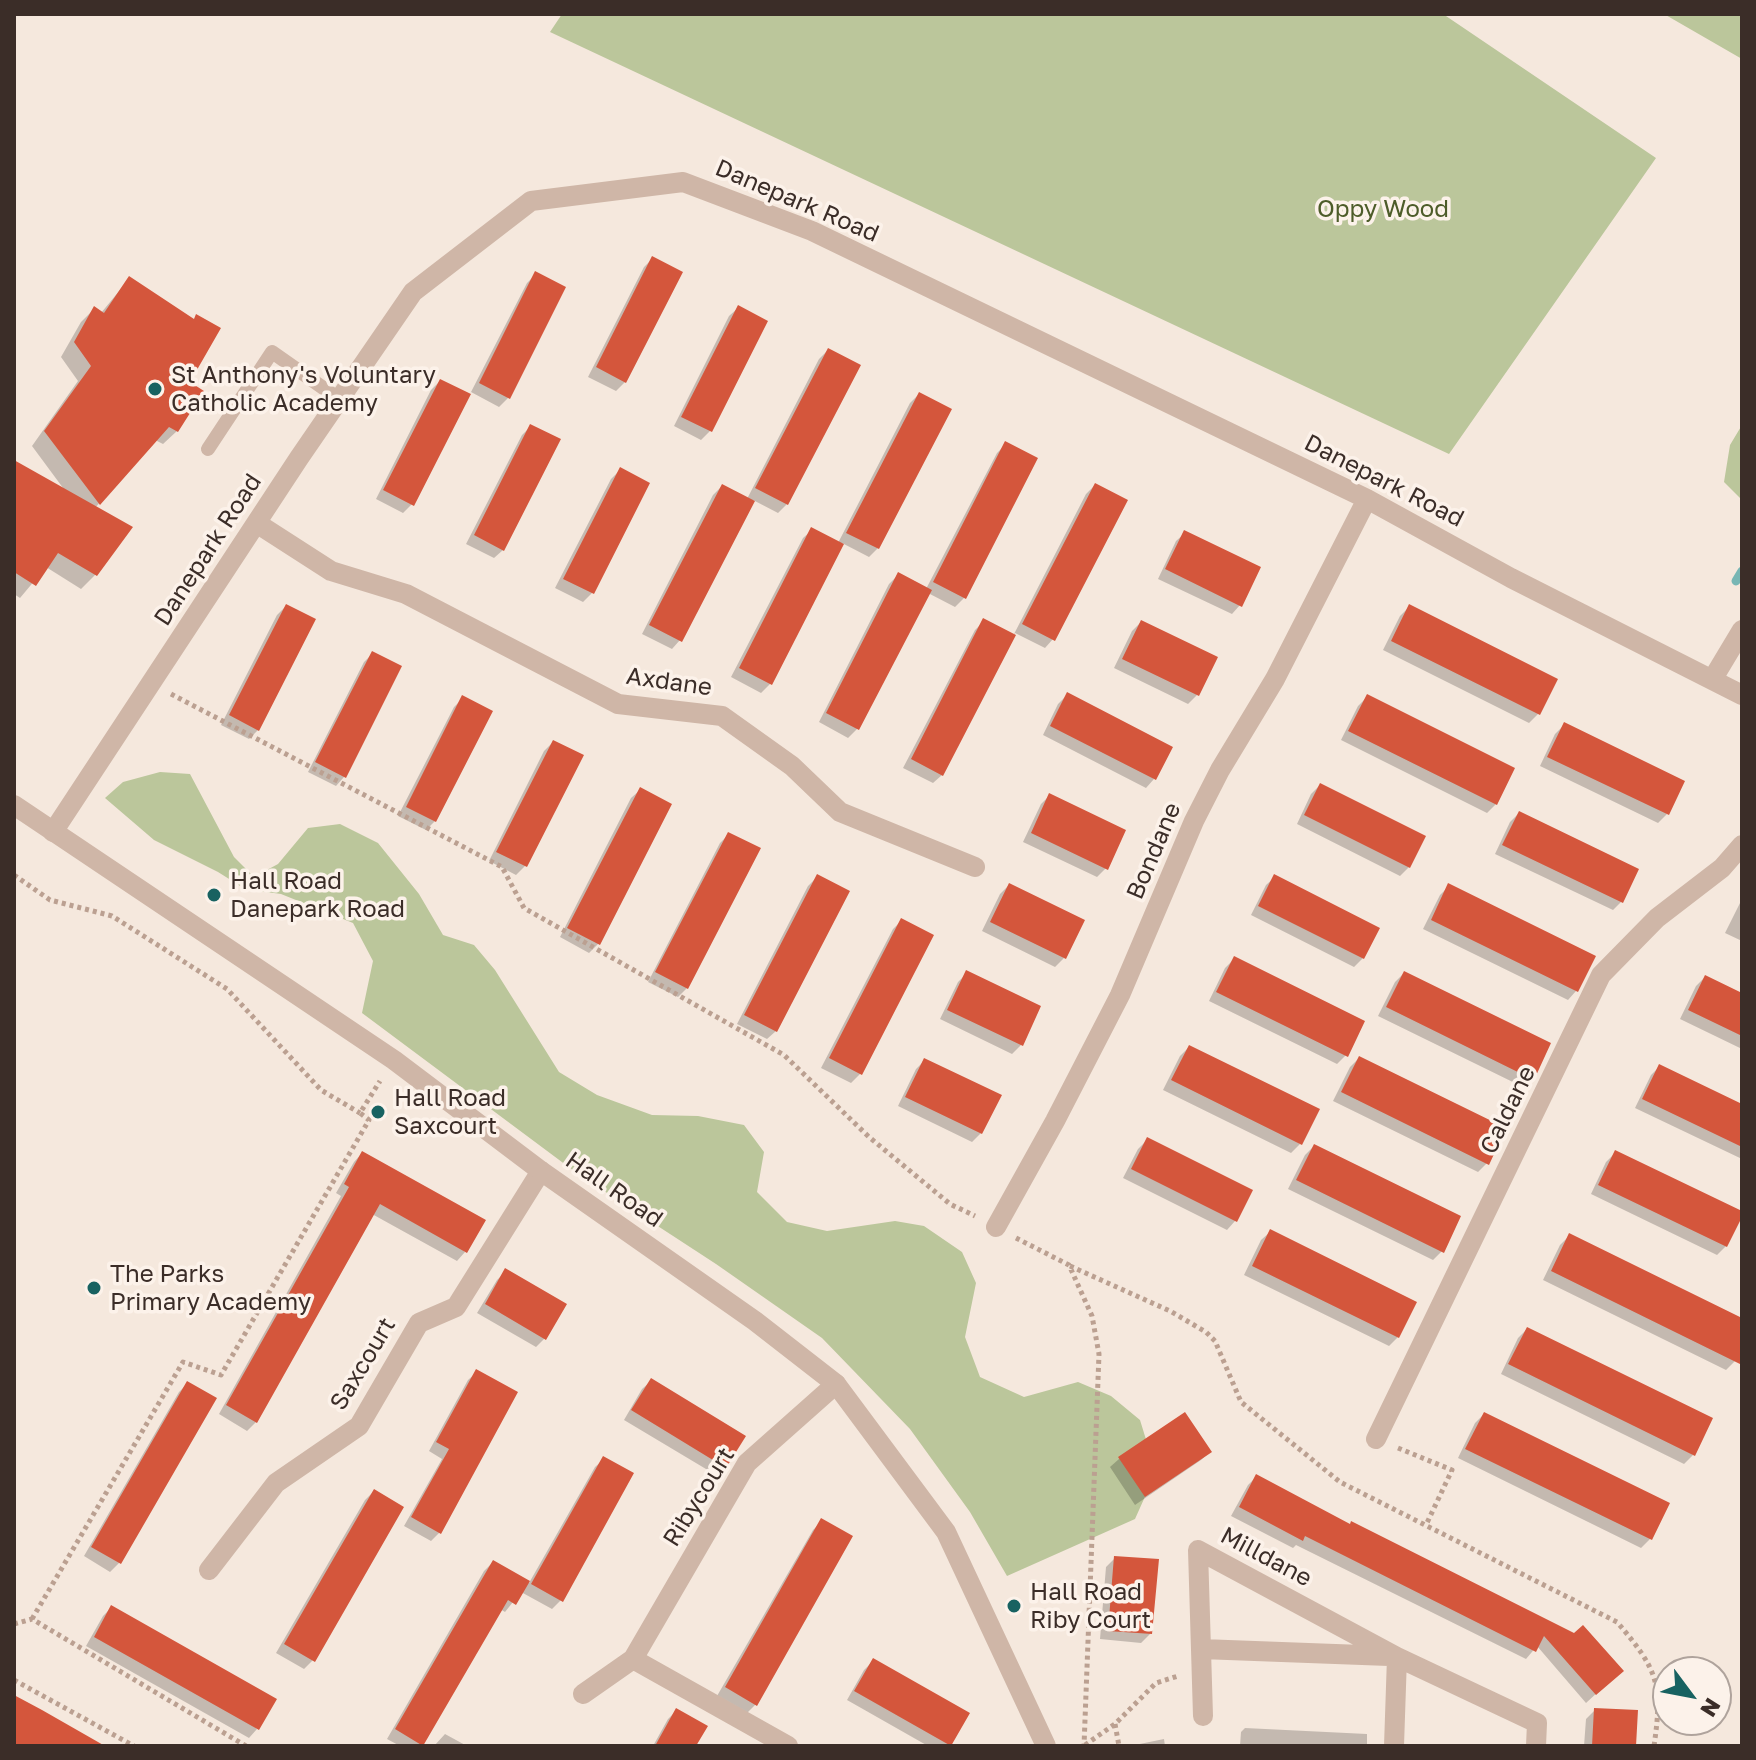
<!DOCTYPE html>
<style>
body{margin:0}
#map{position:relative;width:1756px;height:1760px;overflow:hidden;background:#f5e8dd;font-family:"Golos Text",sans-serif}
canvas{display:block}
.frame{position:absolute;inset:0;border:16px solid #3b2d28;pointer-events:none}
.north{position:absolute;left:1652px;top:1656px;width:80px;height:80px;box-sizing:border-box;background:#fcf2ea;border:2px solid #afa39c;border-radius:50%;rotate:122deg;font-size:22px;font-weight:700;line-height:32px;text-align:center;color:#3b2d28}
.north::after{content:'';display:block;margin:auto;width:28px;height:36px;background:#186261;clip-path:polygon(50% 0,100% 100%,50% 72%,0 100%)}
</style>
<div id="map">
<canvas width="1756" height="1760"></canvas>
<div class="frame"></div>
<div class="north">N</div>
</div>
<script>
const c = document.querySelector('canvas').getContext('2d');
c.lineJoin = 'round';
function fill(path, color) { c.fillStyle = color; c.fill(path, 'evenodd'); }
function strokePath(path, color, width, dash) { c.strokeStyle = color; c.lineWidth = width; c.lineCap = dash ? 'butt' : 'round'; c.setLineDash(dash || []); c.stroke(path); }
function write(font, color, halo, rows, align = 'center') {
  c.font = font + ' "Golos Text",sans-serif'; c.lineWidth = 7; c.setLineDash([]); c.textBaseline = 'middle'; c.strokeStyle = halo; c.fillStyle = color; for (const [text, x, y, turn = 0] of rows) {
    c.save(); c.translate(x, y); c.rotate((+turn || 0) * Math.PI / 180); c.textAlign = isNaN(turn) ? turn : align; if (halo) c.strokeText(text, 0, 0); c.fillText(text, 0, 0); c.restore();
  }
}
const green = new Path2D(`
 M562 14H1443L1656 158 1449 454 550 32Z
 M1664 14H1742V59Z
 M1742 425V500L1724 482 1730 445Z
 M160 772 190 774 234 857 254 877 278 864 308 828 340 824 378 843 419 894 443 935 474 945 495 970 559 1072 597 1095 652 1115 698 1116 744 1125 764 1152 757 1192 787 1222 827 1231 895 1221 924 1226 962 1252 976 1283 965 1337 980 1377 1024 1397 1078 1382 1111 1396 1140 1420 1156 1472 1135 1519 1007 1576 970 1512 910 1429 822 1338 716 1264 578 1174 362 1013 373 961 353 923 281 894 245 889 218 872 154 840 105 798 123 782Z`);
const shadow = new Path2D(`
 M653 258 625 382 616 391 588 377 644 267Z
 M536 274 508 398 499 407 471 392 527 283Z
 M129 279 187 382 177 431 163 444 155 440 95 508V575L81 589 46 567 20 598 14 594V462L66 492 32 446 78 381 61 357 81 322 94 309 101 313Z
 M738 308 710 431 701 440 674 426 729 316Z
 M828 350 787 504 778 513 753 500 680 640 672 649 642 634 713 495 722 486 747 499 819 359Z
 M440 381 412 504 403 513 376 499 431 390Z
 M919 394 878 548 869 557 842 543 770 684 761 693 731 677 803 538 812 530 838 543 910 403Z
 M531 426 503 550 494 558 466 544 522 435Z
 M1006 444 1035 459 964 598 955 607 928 593 857 729 848 738 819 722 889 584 898 575 926 589 997 453Z
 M620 470 647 483 592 593 583 602 555 588 611 479Z
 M1095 485 1053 639 1045 648 1015 633 942 775 933 783 903 768 975 630 984 621 1013 636 1086 494Z
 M1185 533 1240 605 1232 614 1158 579 1176 541Z
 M286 606 258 730 249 739 221 725 277 615Z
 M1409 607 1555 679 1538 714 1529 723 1383 650 1400 616Z
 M1141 622 1197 695 1188 704 1114 668 1132 631Z
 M373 653 344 777 336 786 308 772 364 662Z
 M1067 695 1154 779 1146 788 1043 735 1058 704Z
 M1367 697 1496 804 1487 813 1341 740 1358 706Z
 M463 698 435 821 426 830 398 816 454 707Z
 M1564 725 1667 814 1658 823 1540 766 1555 734Z
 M553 742 525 866 516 875 489 861 544 751Z
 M1320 785 1409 867 1400 876 1297 824 1311 794Z
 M640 790 598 944 589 953 560 937 631 798Z
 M1050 795 1106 868 1097 877 1023 842 1041 804Z
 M1519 813 1622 901 1613 910 1495 854 1510 822Z
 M729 834 687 988 678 997 648 982 720 843Z
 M817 877 776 1031 767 1039 737 1024 808 886Z
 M1275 877 1363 958 1354 967 1251 915 1266 885Z
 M1009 885 1064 958 1055 967 982 931 1000 894Z
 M1449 886 1576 991 1568 1000 1423 929 1440 895Z
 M1742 899V941L1725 933Z
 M902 920 931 936 860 1074 851 1083 821 1068 893 929Z
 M1234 959 1346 1055 1337 1064 1209 1001 1225 968Z
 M967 973 1039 1007 1021 1045 1012 1054 940 1019 958 982Z
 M1404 973 1532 1078 1523 1087 1378 1016 1395 982Z
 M1705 977 1742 995V1049L1680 1019 1696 986Z
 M1189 1047 1300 1144 1291 1153 1163 1090 1180 1056Z
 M1359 1058 1487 1163 1478 1172 1333 1101 1350 1067Z
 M925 1060 981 1133 972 1142 898 1106 916 1069Z
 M1660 1066 1742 1105V1159L1635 1108 1651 1075Z
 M1147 1140 1250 1191 1235 1221 1227 1230 1123 1178 1138 1149Z
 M1314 1146 1442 1251 1433 1260 1288 1189 1305 1155Z
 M362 1153 465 1252 457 1261 372 1214 256 1422 247 1431 219 1414 341 1196 336 1193 354 1162Z
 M1615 1153 1726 1246 1717 1255 1591 1194 1606 1162Z
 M1270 1232 1398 1337 1389 1346 1244 1275 1261 1240Z
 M1569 1236 1742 1321V1346L1735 1361 1726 1370 1543 1280 1560 1245Z
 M506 1271 545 1338 536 1347 477 1313 497 1280Z
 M1527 1329 1693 1455 1684 1464 1501 1374 1518 1338Z
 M477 1372 440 1532 431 1541 404 1526 442 1459 429 1451 468 1380Z
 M651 1381 725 1466 716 1475 624 1420 642 1389Z
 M188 1383 119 1563 110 1572 84 1556 179 1392Z
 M1484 1414 1667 1504 1650 1539 1641 1548 1458 1458 1475 1423Z
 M1185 1415 1210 1452 1201 1460 1135 1505 1110 1467 1119 1459Z
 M604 1459 561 1600 552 1609 521 1592 505 1612 500 1609 422 1745 400 1746 387 1739 484 1571 493 1562 529 1583 595 1467Z
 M1257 1476 1350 1526 1574 1636 1612 1679 1586 1703 1537 1646 1526 1659 1296 1545 1293 1548 1231 1516 1248 1485Z
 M374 1491 313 1660 304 1669 276 1653 365 1500Z
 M822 1521 756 1704 747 1713 717 1696 813 1530Z
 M1115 1558 1150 1634 1141 1643 1100 1639 1106 1567Z
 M111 1608 257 1729 249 1738 86 1646 103 1616Z
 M873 1661 950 1744 948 1746H928L847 1700 864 1670Z
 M677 1710 694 1746H653L668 1719Z
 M1595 1710 1634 1746H1584L1586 1719Z
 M1245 1728 1367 1734V1746H1240L1241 1732Z
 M445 1734 467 1746H434Z
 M1164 1739 1165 1746H1130Z`);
const stream = new Path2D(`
 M1736 581 1742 571`);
const building = new Path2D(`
 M652 256 683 272 626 383 596 367Z
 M535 271 566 287 510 399 479 383Z
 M129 276 194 319 196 314 221 328 190 382 204 391 178 432 169 427 100 505 44 431 91 366 74 342 94 306 104 313Z
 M738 305 768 321 712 432 681 417Z
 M828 348 861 365 788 505 755 488Z
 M440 379 471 394 414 506 383 490Z
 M919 392 952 409 879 549 846 533Z
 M530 424 561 439 504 551 474 535Z
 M1005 441 1038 458 966 599 933 582Z
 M14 460 133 527 97 576 58 553 36 586 14 572Z
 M620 467 650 483 594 594 563 579Z
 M1095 483 1128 500 1055 641 1022 624Z
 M722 484 755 501 682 642 649 625Z
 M811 527 844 544 772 685 739 668Z
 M1184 530 1261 567 1242 607 1165 569Z
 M898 572 932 590 859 730 826 713Z
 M286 604 316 619 259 731 229 715Z
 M1409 604 1558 679 1540 715 1391 641Z
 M983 618 1016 635 943 776 911 759Z
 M1141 620 1218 657 1199 696 1122 659Z
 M372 651 402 666 346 778 315 762Z
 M1067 692 1173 747 1156 780 1050 726Z
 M1367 694 1515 768 1497 805 1348 731Z
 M462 695 493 711 436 822 406 807Z
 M1564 722 1685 781 1669 815 1547 757Z
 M553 740 584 755 527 867 496 852Z
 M1320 783 1426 836 1410 868 1304 815Z
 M640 787 672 804 600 945 567 928Z
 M1049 793 1126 830 1108 870 1031 833Z
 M1519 811 1639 869 1623 903 1502 845Z
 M728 832 761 848 688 989 655 972Z
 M817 874 850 891 777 1032 744 1015Z
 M1274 874 1380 928 1364 959 1258 906Z
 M1009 883 1085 920 1066 959 990 922Z
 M1448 883 1596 956 1578 992 1431 920Z
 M901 918 934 935 862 1075 829 1058Z
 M1234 956 1365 1021 1348 1057 1216 992Z
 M966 970 1041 1006 1023 1046 947 1010Z
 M1404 971 1551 1043 1534 1080 1386 1007Z
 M1705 975 1742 993V1036L1688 1010Z
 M1189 1045 1320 1109 1302 1145 1171 1080Z
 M1359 1056 1506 1128 1489 1165 1341 1092Z
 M924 1058 1002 1095 982 1134 905 1097Z
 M1659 1064 1742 1104V1147L1642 1099Z
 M1147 1137 1253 1190 1237 1222 1131 1169Z
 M1314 1144 1461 1216 1444 1253 1296 1180Z
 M1615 1150 1742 1211V1217L1727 1247 1598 1185Z
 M362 1151 486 1220 467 1253 380 1204 257 1423 226 1405 349 1187 344 1184Z
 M1270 1229 1417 1302 1399 1338 1252 1266Z
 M1569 1233 1742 1318V1365L1551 1271Z
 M505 1268 567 1304 546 1340 485 1304Z
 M1527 1327 1713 1418 1695 1456 1508 1364Z
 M476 1369 518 1392 441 1534 411 1517 449 1449 436 1442Z
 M651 1378 746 1436 726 1468 631 1410Z
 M187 1381 217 1398 121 1564 91 1547Z
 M1185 1412 1212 1452 1145 1497 1118 1457Z
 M1484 1412 1670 1503 1652 1540 1465 1449Z
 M603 1456 634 1473 563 1602 531 1584Z
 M1256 1474 1350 1524 1351 1521 1574 1633 1583 1625 1624 1671 1596 1695 1544 1636 1536 1652 1305 1536 1303 1541 1239 1507Z
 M374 1489 404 1507 315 1662 284 1644Z
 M821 1518 853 1536 757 1706 725 1687Z
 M1114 1556 1159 1559 1152 1634 1108 1631Z
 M493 1560 530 1581 516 1605 508 1600 423 1746 395 1729Z
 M111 1605 277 1699 259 1730 94 1637Z
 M873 1658 970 1713 951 1746 854 1691Z
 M14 1695 42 1710 105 1746H14Z
 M676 1708 708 1726 696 1746H655Z
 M1594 1708 1638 1710 1636 1746H1592Z`);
const path = new Path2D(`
 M171 694 502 867 524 908 784 1055 869 1137 950 1204 975 1216
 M14 875 50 900 112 916 227 989 321 1090 360 1113
 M1016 1238 1069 1265 1092 1316 1099 1354 1084 1746
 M1070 1266 1170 1311 1206 1332 1215 1341 1241 1402 1340 1482 1617 1622C1658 1670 1663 1684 1654 1746
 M1398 1448 1452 1470 1426 1525
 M32 1619 183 1362 221 1375 369 1120 360 1113 380 1081
 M14 1624 32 1619 246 1746
 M14 1680 134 1746
 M1115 1724 1119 1746
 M1085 1745 1115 1724 1156 1683 1178 1676`);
const service = new Path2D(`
 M208 449 272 352 339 399`);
const minor = new Path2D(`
 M258 524 331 571 406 594 618 704 722 716 792 766 840 812 975 867
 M1712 680 1742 630
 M53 832 299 458 413 292 531 201 683 182 812 231 1367 499 1511 578 1742 695
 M996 1227 1055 1121 1120 995 1194 821 1220 770 1275 679 1367 499
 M1376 1439 1601 975 1657 918 1722 868 1742 845
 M209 1570 276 1483 359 1426 419 1323 456 1307 541 1171
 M1201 1649 1389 1656
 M633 1659 788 1746
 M583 1694 633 1659 747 1463 836 1384
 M1203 1716 1198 1550 1397 1657
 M1394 1746 1397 1657 1537 1723 1536 1746`);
const tertiary = new Path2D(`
 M14 805 394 1060 541 1171 755 1321 836 1384 946 1532 1046 1746`);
const markers = [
 [155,389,8,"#186261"],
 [214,895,8,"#186261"],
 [378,1112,8,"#186261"],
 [94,1288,8,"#186261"],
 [1014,1606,8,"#186261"]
];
const streetNames = [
 ["Danepark Road",797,201,23],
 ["Danepark Road",1384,481,27],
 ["Danepark Road",208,550,-57],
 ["Axdane",669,682,8],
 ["Bondane",1154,851,-67],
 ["Caldane",1508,1110,-64],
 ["Hall Road",614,1190,35],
 ["Saxcourt",363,1364,-59],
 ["Ribycourt",699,1497,-58],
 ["Milldane",1266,1557,28]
];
const parkNames = [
 ["Oppy Wood",1383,209]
];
const poiNames = [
 ["St Anthony's Voluntary",171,375],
 ["Catholic Academy",171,403],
 ["Hall Road",230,881],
 ["Danepark Road",230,909],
 ["Hall Road",394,1098],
 ["Saxcourt",394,1126],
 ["The Parks",110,1274],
 ["Primary Academy",110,1302],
 ["Hall Road",1030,1592],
 ["Riby Court",1030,1620]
];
fill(green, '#bbc69b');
fill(shadow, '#0003');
strokePath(stream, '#78b6b4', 9);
fill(building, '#d4563c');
strokePath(path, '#bba091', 5, [4, 4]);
strokePath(service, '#cfb6a7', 14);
strokePath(minor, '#cfb6a7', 20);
strokePath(tertiary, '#cfb6a7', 20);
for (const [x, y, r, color] of markers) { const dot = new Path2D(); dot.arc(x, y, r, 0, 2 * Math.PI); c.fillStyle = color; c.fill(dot); strokePath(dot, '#fcf2ea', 3); }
write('24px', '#3b2d28', '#fcf2ea', streetNames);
write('24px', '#4d5c29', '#fcf2ea', parkNames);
write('24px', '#3b2d28', '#fcf2ea', poiNames, 'left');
</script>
